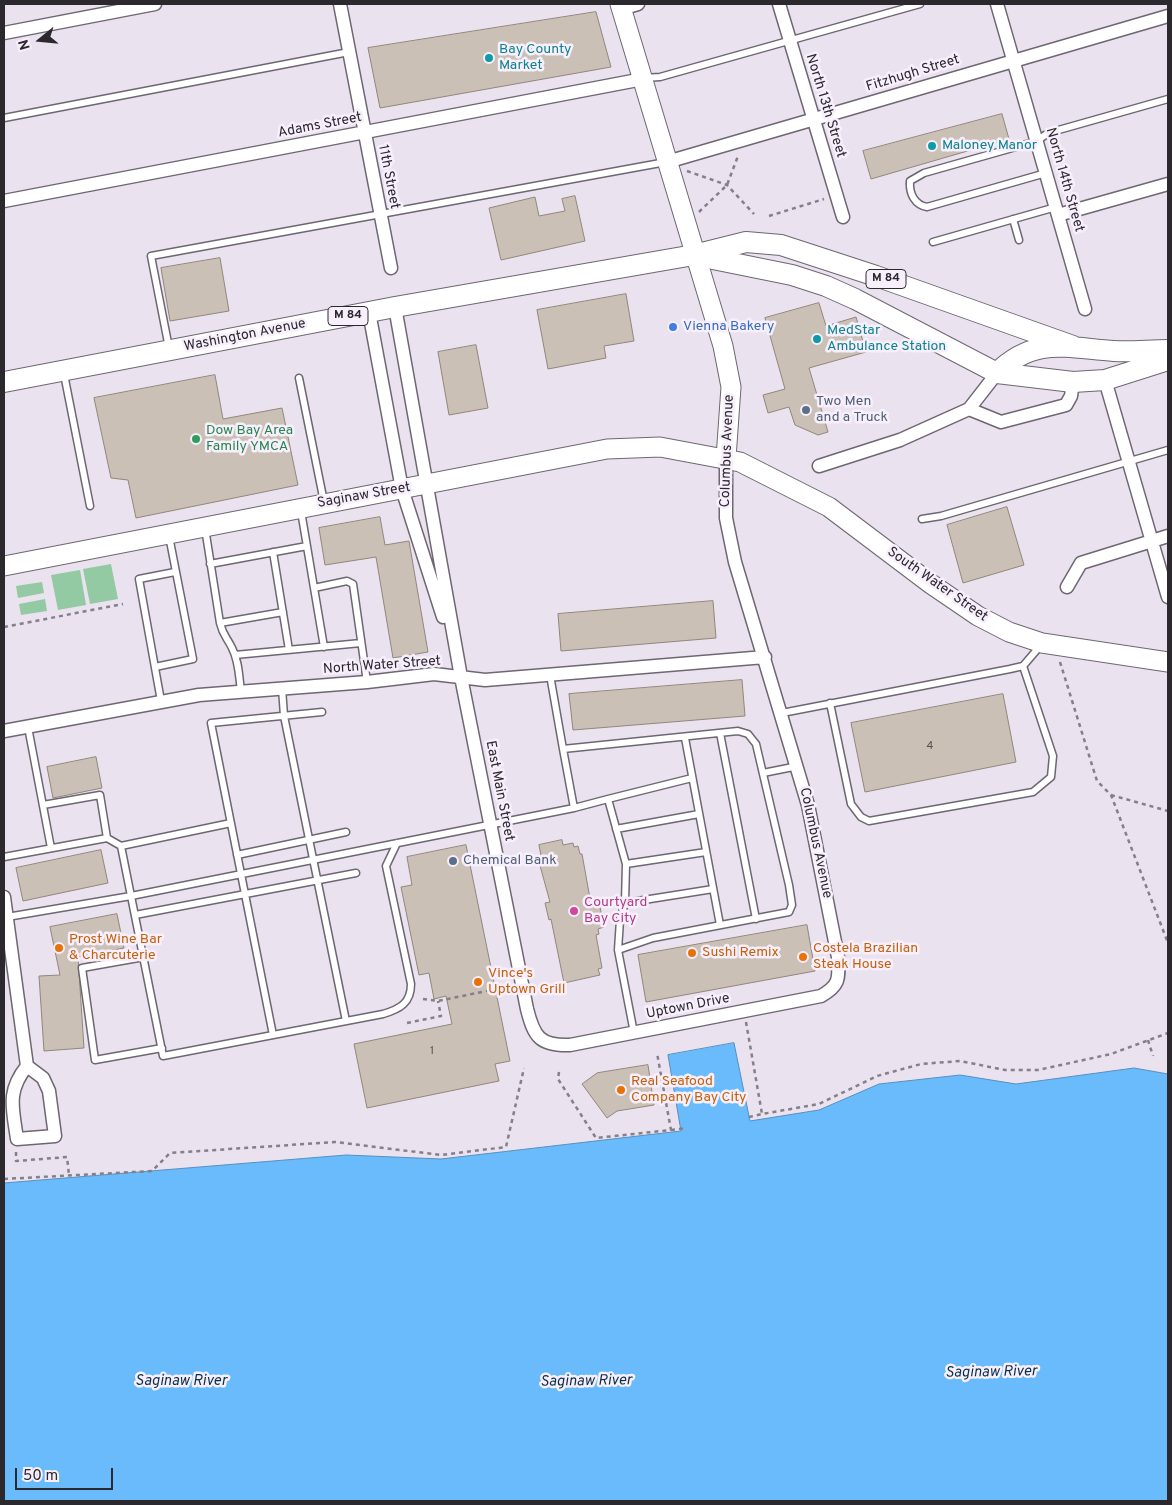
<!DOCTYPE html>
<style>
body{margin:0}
#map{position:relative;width:1172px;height:1505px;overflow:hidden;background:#eae2ef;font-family:Overpass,sans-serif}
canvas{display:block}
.frame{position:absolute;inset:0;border:5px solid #2c292e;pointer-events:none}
.north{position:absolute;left:15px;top:15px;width:50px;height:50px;-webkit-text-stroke:4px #f7effc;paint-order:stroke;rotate:253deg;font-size:14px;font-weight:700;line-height:20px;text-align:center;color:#2c292e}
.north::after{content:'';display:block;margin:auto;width:18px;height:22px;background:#2c292e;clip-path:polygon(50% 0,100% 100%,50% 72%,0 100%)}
.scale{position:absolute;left:15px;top:1468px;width:98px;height:22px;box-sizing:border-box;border:2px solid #2c292e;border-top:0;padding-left:6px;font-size:15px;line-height:18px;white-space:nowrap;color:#2c292e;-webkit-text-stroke:4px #f7effc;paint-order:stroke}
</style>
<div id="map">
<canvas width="1172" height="1505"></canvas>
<div class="frame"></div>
<div class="north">N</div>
<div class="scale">50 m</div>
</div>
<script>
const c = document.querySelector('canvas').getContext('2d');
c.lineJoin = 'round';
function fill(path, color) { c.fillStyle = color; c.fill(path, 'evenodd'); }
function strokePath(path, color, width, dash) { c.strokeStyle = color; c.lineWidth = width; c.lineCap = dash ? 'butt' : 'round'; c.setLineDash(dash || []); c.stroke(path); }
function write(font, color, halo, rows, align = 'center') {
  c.font = font + ' Overpass,sans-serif'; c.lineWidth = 5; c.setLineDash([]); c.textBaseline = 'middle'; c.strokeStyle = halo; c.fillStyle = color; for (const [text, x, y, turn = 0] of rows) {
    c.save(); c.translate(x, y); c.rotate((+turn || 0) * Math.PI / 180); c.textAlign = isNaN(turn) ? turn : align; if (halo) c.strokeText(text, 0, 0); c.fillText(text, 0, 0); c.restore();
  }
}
const green = new Path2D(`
 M111 564 118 599 90 604 83 569Z
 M80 570 86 605 58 610 51 575Z
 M42 582 44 593 18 598 16 586Z
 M45 599 47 611 21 615 19 604Z`);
const water = new Path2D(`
 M734 1043 750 1121 819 1110 879 1084 960 1075 1016 1084 1134 1068 1168 1074V1501H4V1183L346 1155 441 1159 681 1131 668 1055Z`);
const building = new Path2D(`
 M596 12 611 67 380 108 368 48Z
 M1002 114 1009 139 871 179 863 151Z
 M575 196 585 241 501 260 489 208 535 197 539 216 565 211 562 199Z
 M220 258 229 311 170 321 161 268Z
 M626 294 634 341 604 346 606 358 548 369 537 310Z
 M819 303 826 326 856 317 866 352 809 368 828 432 818 435 795 425 789 407 768 413 763 395 785 389 765 318Z
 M476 345 488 408 449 415 438 352Z
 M215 375 223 419 282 408 298 485 136 518 128 480 111 478 94 398Z
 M1007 507 1024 565 963 583 947 525Z
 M380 517 385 545 409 541 428 652 393 658 376 557 325 565 319 528Z
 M713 601 716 638 561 651 558 614Z
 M742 680 745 716 573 730 569 694Z
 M1003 694 1016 762 865 792 851 723Z
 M96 757 102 788 53 798 47 767Z
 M562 840 563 845 573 843 574 847 578 846 580 854H582L591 904 599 902 604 927 598 929 599 934 596 935 602 968 598 969 600 975 564 983 551 919 549 920 545 903 550 902 539 862 542 861 539 845Z
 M466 845 510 1061 495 1064 499 1081 367 1108 354 1044 452 1024 446 996 434 999 429 973 419 975 401 887 412 885 407 857Z
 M101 850 108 883 23 901 16 868Z
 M117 914 124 948 78 957 84 1048 44 1051 39 976 60 975 50 927Z
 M807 925 815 971 646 1002 638 955Z
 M648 1065 654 1105 617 1111 607 1118 582 1084 597 1073Z`);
const path = new Path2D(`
 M687 171 727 185 754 214
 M699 212 727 185 738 156
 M769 216 824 199
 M4 627 123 604
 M1060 662 1097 781 1111 795 1168 943
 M1111 795 1168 811
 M423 999 438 1001 501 988
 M746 1022 762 1114 819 1104 877 1076 921 1064 960 1061 1005 1070H1038L1111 1054 1168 1033
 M407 1023 441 1016 438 1001
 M1148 1040 1153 1056
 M559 1072 558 1079 596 1138 671 1130 657 1053
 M749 1117 762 1114
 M671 1130 686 1128
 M16 1152V1161L67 1157 69 1175
 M4 1179 152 1171 170 1153 335 1142 441 1155 506 1147 524 1068`);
const lane = new Path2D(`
 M644 78 660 77 920 4
 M4 118 349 52
 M1046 173 927 207C915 205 909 194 910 181L924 173 1037 141 1048 133 1168 99
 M1013 219 1019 240
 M933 242 1056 207
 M169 348 151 256 666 162
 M64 374 90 506
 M299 378 324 502
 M301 511 324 647
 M922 519 941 516 1168 450
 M205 528 220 623C223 636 227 637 232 648 239 661 239 677 241 691
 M273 552 289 650
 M210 564 307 546
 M314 588 347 581 353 584 367 682
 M220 623 283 612
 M235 655 361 643
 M155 667 193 659 169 536
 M550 675 563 749
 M282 688 284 716 346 1021
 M161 701 139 579 175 572
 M830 703 851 804 861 817 869 821 1033 792 1051 777 1053 756 1023 666
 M782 713 1010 669 1023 666 1041 645
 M28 727 51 848
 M720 733 756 919
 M685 738 720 925
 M763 773 798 766
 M608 799 692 778
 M43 805 100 795 107 838
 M574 808 563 749 738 731 748 734 756 744 789 885 792 905 789 912 653 938 618 950
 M231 823 121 846 163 1056 383 1014C400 1009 411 1003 411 984L386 866 397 843
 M616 829 699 814
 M237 855 346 832
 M4 857 107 838 121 846
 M626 864 706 852
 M625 903 713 889
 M135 915 356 873
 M7 917 131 896 574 808 608 799 626 864 625 903 620 920 618 950 634 1033
 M144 957 82 968 95 1060 162 1048
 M273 1035 211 723 322 712`);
const street = new Path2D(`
 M340 4 391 268
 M779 4 843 217
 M997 4 1085 309
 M621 9 638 4
 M4 33 155 4
 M667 162 1168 16
 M4 201 643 79
 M1058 215 1168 184
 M395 307 461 677 527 1009C534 1037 540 1046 570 1045L821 996C840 985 839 979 838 957L808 805 735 562 726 518V458
 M369 312 402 489 443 617
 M1105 380 1168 597
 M969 409 1001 422 1066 405 1071 396 1073 382
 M819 466 900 440 969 409 997 373
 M1067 587 1081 563 1168 536
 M4 731 199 695 367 682 434 674 485 680 765 657
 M4 897 27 1066 43 1078 49 1091 55 1136 17 1139C13 1109 6 1092 27 1066`);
const secondary = new Path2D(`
 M620 4 723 346 731 387 726 458
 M4 566 607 449 660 447 740 462 829 507 931 584 978 616 1009 632 1042 643 1168 662`);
const primary = new Path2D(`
 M698 256 792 275 826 286 855 299 997 373 1073 382 1105 380 1168 360
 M997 373C1034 336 1067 348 1114 351 1132 352 1150 350 1168 350
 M4 382 395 307 694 255 746 242 781 245 876 276 1073 346`);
const markers = [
 [489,58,5,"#0f9aa8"],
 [932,146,5,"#0f9aa8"],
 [673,327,5,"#3f7fe0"],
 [817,339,5,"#0f9aa8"],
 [806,410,5,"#5c6f8a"],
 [196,439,5,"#2e9e5b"],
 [453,861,5,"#5c6f8a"],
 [574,911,5,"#d1479c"],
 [59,948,5,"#e8710a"],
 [692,953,5,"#e8710a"],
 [803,957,5,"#e8710a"],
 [478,982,5,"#e8710a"],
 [621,1090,5,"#e8710a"]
];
const numberNames = [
 ["4",930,747],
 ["1",432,1052]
];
const shields = [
 [886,279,40],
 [348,316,40]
];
const shieldNames = [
 ["M 84",886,279],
 ["M 84",348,316]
];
const cultureNames = [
 ["Bay County",499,50],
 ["Market",499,66],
 ["Maloney Manor",942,146],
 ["MedStar",827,331],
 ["Ambulance Station",827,347]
];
const streetNames = [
 ["Fitzhugh Street",913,74,-17],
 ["North 13th Street",825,106,73],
 ["Adams Street",320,126,-11],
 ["11th Street",388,177,79],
 ["North 14th Street",1064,180,74],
 ["Washington Avenue",245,336,-11],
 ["Columbus Avenue",728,451,-88],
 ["Saginaw Street",364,496,-10],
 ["South Water Street",937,585,35],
 ["North Water Street",382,666,-4],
 ["East Main Street",499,791,79],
 ["Columbus Avenue",815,843,78],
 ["Uptown Drive",688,1007,-11]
];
const shopNames = [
 ["Vienna Bakery",683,327]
];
const serviceNames = [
 ["Two Men",816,402],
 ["and a Truck",816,418],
 ["Chemical Bank",463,861]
];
const leisureNames = [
 ["Dow Bay Area",206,431],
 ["Family YMCA",206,447]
];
const hotelNames = [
 ["Courtyard",584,903],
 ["Bay City",584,919]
];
const foodNames = [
 ["Prost Wine Bar",69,940],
 ["& Charcuterie",69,956],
 ["Costela Brazilian",813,949],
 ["Steak House",813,965],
 ["Sushi Remix",702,953],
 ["Vince's",488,974],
 ["Uptown Grill",488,990],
 ["Real Seafood",631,1082],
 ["Company Bay City",631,1098]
];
const waterNames = [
 ["Saginaw River",991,1373,-1],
 ["Saginaw River",181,1382],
 ["Saginaw River",586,1382,-1]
];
fill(green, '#93c9a3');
fill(water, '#69bbfb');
strokePath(water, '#578fbe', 1);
fill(building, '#cbc0b6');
strokePath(building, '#90867c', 1);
strokePath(lane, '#6e6772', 9);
strokePath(street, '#6e6772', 15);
strokePath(secondary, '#6e6772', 21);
strokePath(primary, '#6e6772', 22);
strokePath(path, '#847f88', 2.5, [4, 4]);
strokePath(lane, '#fff', 6);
strokePath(street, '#fff', 12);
strokePath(secondary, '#fff', 19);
strokePath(primary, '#fff', 20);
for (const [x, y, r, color] of markers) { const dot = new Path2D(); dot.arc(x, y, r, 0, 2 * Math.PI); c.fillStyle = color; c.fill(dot); strokePath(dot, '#f7effc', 2); }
write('11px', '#544f50', null, numberNames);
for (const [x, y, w] of shields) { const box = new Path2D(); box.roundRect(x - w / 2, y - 9.5, w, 19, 4); c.fillStyle = '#f7effc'; c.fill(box); strokePath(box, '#2c292e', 1); }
write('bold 12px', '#2c292e', null, shieldNames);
write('14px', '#0d838f', '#f7effc', cultureNames, 'left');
write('14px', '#2c292e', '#f7effc', streetNames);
write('14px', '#366cbe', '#f7effc', shopNames, 'left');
write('14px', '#4e5e75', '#f7effc', serviceNames, 'left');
write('14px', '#27864d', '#f7effc', leisureNames, 'left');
write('14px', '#b23c85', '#f7effc', hotelNames, 'left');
write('14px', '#c56008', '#f7effc', foodNames, 'left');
write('italic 15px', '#0b2f48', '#f7effc', waterNames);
</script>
